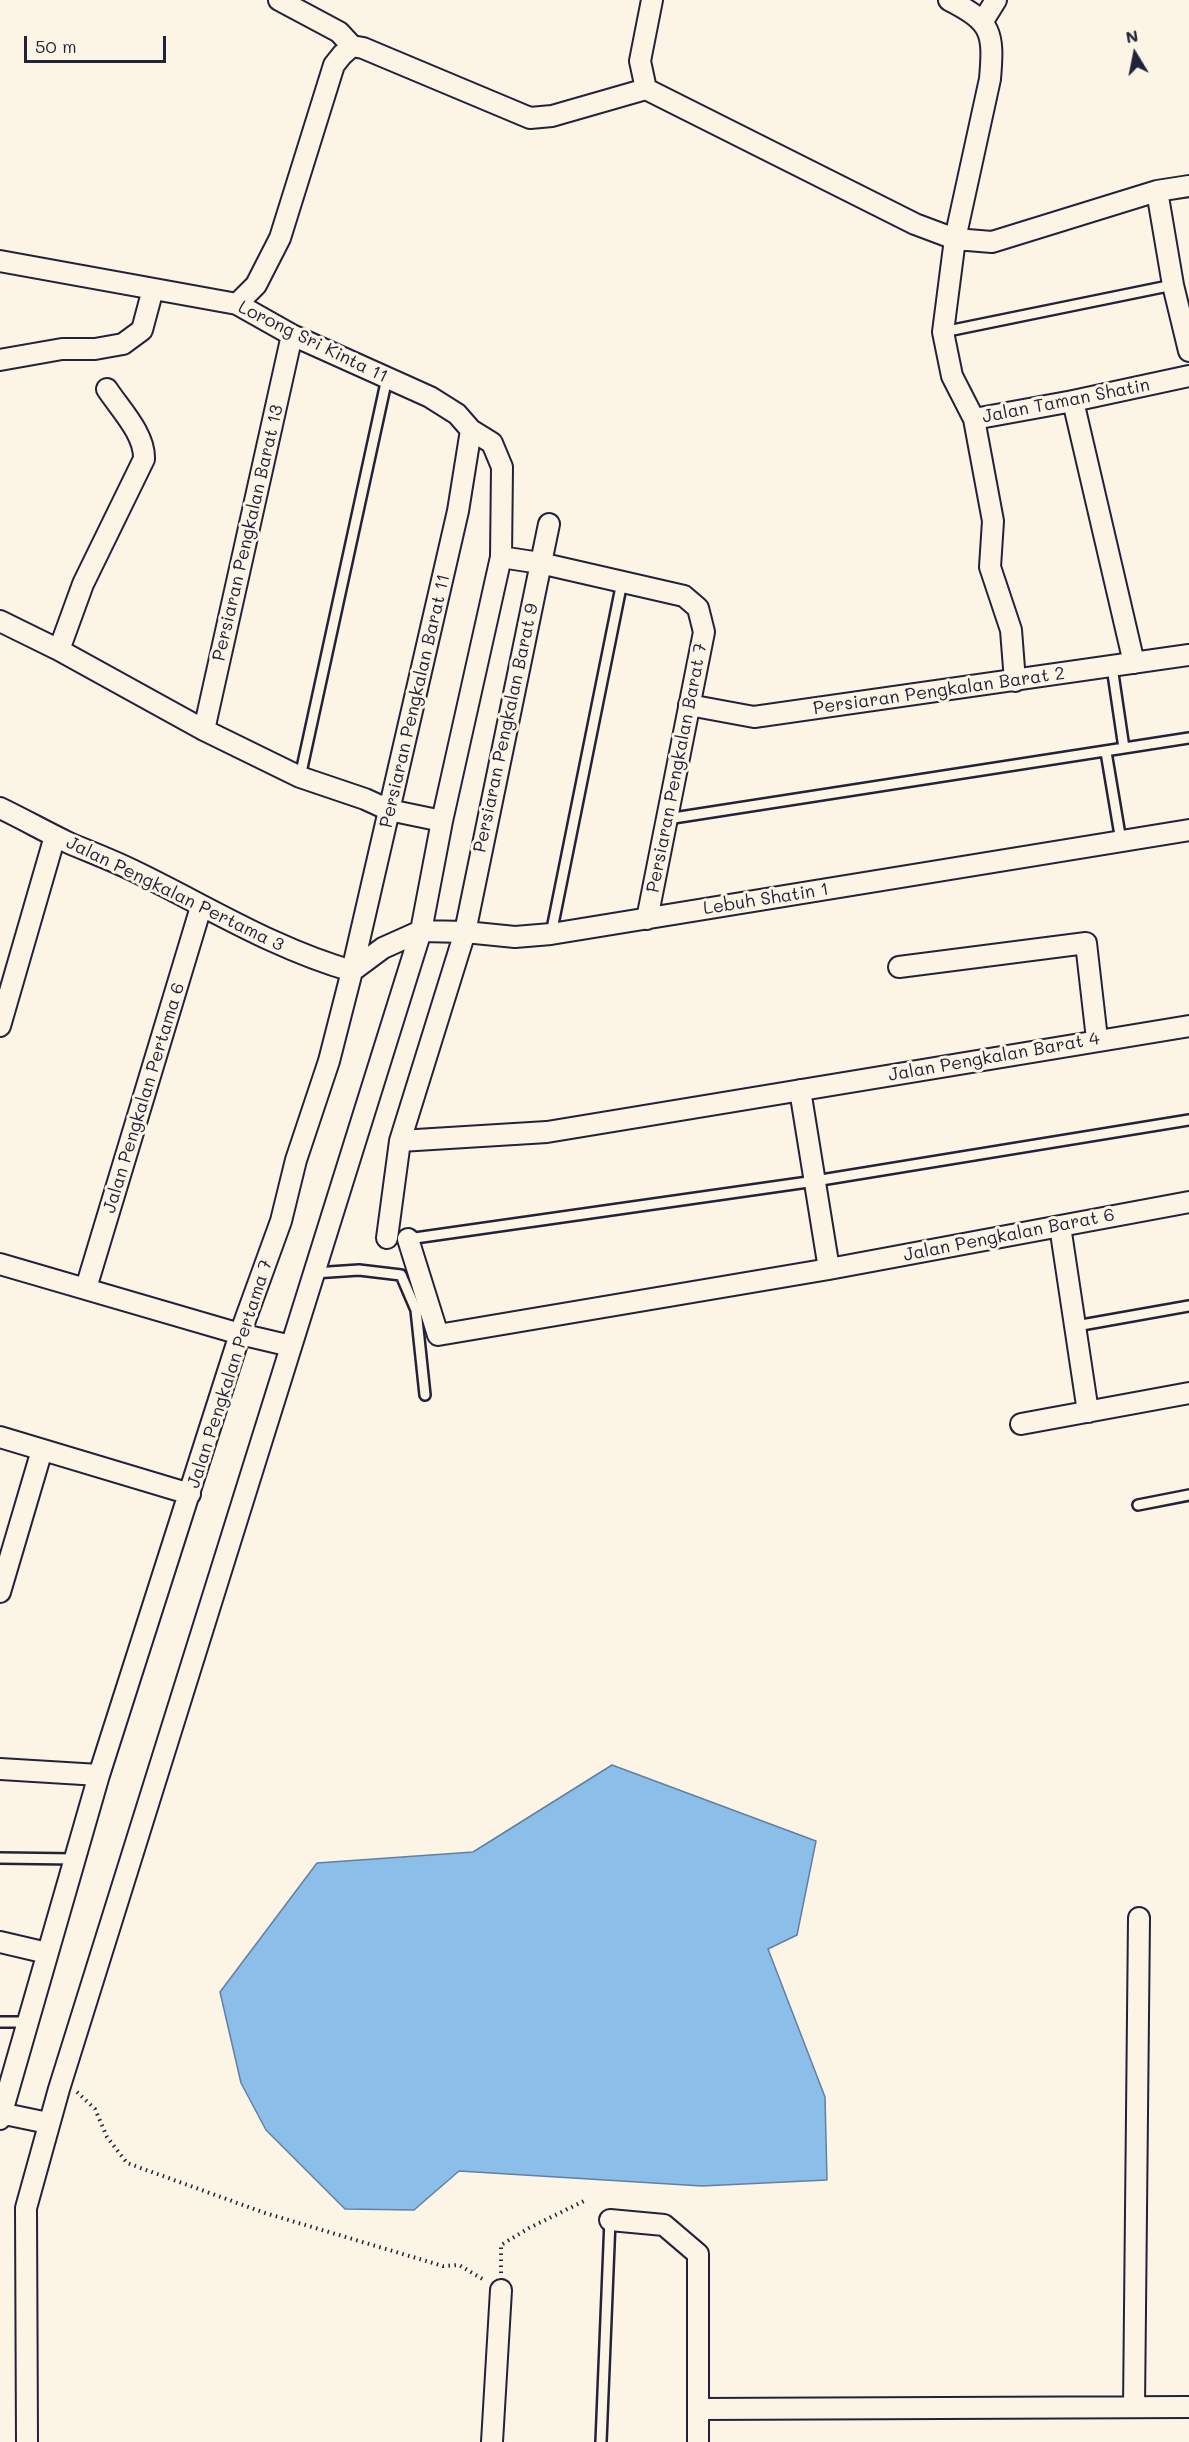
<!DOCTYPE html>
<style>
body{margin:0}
#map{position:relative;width:1189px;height:2442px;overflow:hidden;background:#fcf5e5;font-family:Mali,sans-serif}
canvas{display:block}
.north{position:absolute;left:1105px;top:24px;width:60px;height:60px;-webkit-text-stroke:4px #fcf5e5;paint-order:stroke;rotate:350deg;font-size:16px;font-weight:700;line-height:24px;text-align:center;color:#22223b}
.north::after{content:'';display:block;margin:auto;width:21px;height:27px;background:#22223b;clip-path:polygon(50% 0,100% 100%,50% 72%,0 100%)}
.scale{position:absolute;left:24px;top:36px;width:142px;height:27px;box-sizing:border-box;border:3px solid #22223b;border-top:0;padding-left:8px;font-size:18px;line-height:21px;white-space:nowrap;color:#22223b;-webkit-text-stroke:4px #fcf5e5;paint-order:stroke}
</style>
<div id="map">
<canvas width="1189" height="2442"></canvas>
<div class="north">N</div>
<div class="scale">50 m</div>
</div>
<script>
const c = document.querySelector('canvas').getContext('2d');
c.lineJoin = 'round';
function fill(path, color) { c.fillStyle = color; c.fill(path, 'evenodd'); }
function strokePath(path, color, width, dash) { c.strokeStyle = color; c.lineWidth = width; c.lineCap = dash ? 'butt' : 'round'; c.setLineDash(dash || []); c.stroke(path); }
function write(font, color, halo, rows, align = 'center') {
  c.font = font + ' Mali,sans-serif'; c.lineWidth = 6; c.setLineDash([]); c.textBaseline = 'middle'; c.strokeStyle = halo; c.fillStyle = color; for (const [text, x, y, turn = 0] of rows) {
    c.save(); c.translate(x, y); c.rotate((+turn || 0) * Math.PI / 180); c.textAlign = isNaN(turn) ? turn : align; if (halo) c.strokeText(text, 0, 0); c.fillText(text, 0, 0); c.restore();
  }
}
const water = new Path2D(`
 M612 1765 816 1841 797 1935 768 1949 825 2097 827 2180 702 2186 459 2171 414 2210 345 2209 266 2130 241 2083 220 1992 317 1863 473 1852Z`);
const path = new Path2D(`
 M77 2092 95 2109 107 2137 127 2163 265 2213 443 2266 459 2265 486 2281
 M501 2273V2245L529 2228 584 2201`);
const service = new Path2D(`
 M943 332 1173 285
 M1112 667 1124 748
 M1106 752 1121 841
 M300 777 387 378
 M667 819 1189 738
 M551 934 622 582
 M408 1239 815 1181 1189 1120
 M314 1273 359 1270 401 1275 416 1310 425 1395
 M1076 1326 1189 1306
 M1138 1505 1189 1495
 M0 1858 75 1859
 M0 2022H28
 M601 2442 610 2220`);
const minor = new Path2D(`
 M279 0 339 32 352 46
 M652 0 640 61 646 89 915 224 955 239 992 242 1157 191 1189 186
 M949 0C992 22 994 32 990 79L955 239 943 332 952 376 974 419 1073 401 1189 376
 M983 21 996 0
 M1157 191 1173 285 1189 351
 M0 261 237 304 292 335 430 397 457 414 471 430 492 443 502 467 501 557 442 821 421 931 59 2089 26 2208 27 2442
 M237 304 256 285 280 238 334 65 342 55 352 46 363 48 530 118 552 116 646 89
 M0 360 62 349H95L123 344 142 330 153 289
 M1073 401 1134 663
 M974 419 993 521 990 567 1011 630 1015 681
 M501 557 540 563 684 596 698 608 704 632 647 919
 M0 621 59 650 204 730 300 777 365 799 389 810 442 821
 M59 650 83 584 144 459C145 434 120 409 107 389
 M689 705 754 717 1189 655
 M204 730 292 335
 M0 808C23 819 46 832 69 843 90 852 112 860 132 870 207 906 272 948 352 971
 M899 967 1086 943 1097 1039
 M352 971 383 948 421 931 465 932 515 937 551 934 1189 830
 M0 1026 55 836
 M800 1090 829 1269
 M400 1141 547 1132 1189 1026
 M1060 1226 1088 1412
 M387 1238 400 1141 465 932 549 524
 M408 1239 438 1335 829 1269 1189 1202
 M0 1264 240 1334 291 1346
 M86 1288 201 907
 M1021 1424 1189 1393
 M0 1437 190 1494
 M0 1592 42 1450
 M0 1769 99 1775
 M0 1942 47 1953
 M0 2113 48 2123
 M0 2119 99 1775 240 1334 281 1221 296 1160 329 1061 352 971 458 511 471 430
 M610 2220 664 2225 698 2254V2442
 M1134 2407 1139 1918
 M699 2409 1189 2407
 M492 2442 501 2290`);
const streetNames = [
 ["Lorong Sri Kinta 11",313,342,26],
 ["Jalan Taman Shatin",1066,401,-11],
 ["Persiaran Pengkalan Barat 13",248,533,-77],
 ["Persiaran Pengkalan Barat 2",939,691,-8],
 ["Persiaran Pengkalan Barat 11",415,701,-77],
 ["Persiaran Pengkalan Barat 9",506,728,-78],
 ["Persiaran Pengkalan Barat 7",677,768,-79],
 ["Jalan Pengkalan Pertama 3",175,894,26],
 ["Lebuh Shatin 1",766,899,-9],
 ["Jalan Pengkalan Barat 4",994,1057,-10],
 ["Jalan Pengkalan Pertama 6",144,1098,-73],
 ["Jalan Pengkalan Barat 6",1009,1235,-11],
 ["Jalan Pengkalan Pertama 7",230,1374,-72]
];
fill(water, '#8bbee8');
strokePath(water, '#6180a3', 1.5);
strokePath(service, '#22223b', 14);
strokePath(minor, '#22223b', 24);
strokePath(path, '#22223b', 4, [1.5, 4.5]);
strokePath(service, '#fcf5e5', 9);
strokePath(minor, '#fcf5e5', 20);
write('18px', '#22223b', '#fcf5e5', streetNames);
</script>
